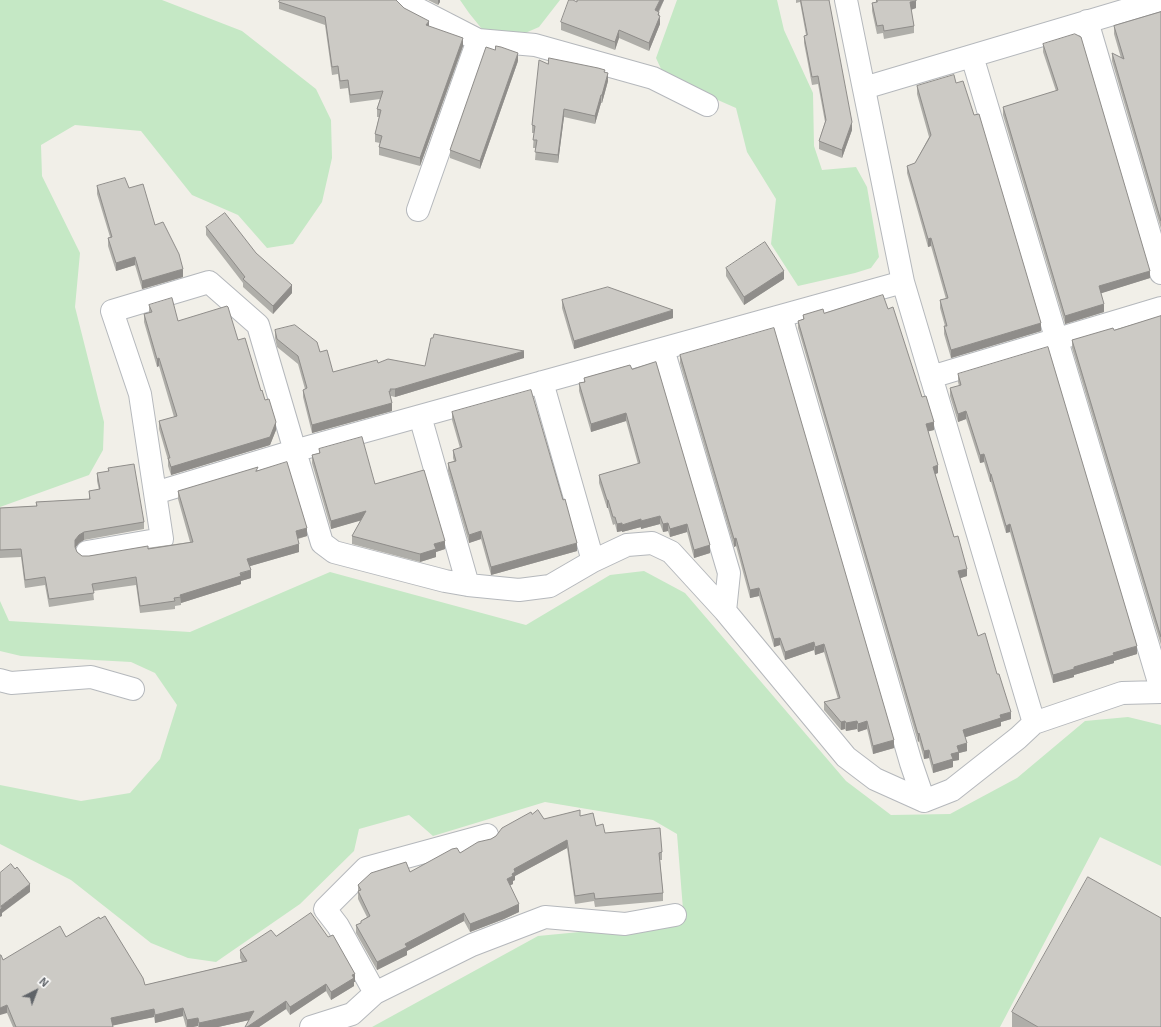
<!DOCTYPE html>
<style>
body{margin:0}
#map{position:relative;width:1161px;height:1027px;overflow:hidden;background:#f1efe8;font-family:"Exo 2",sans-serif}
canvas{display:block}
.north{position:absolute;left:16px;top:971px;width:40px;height:40px;-webkit-text-stroke:3px #fff;paint-order:stroke;rotate:42deg;font-size:11px;font-weight:700;line-height:16px;text-align:center;color:#5f6368}
.north::after{content:'';display:block;margin:auto;width:14px;height:18px;background:#5f6368;clip-path:polygon(50% 0,100% 100%,50% 72%,0 100%)}
</style>
<div id="map">
<canvas width="1161" height="1027"></canvas>
<div class="north">N</div>
</div>
<script>
const c = document.querySelector('canvas').getContext('2d');
c.lineJoin = 'round';
function fill(path, color) { c.fillStyle = color; c.fill(path, 'evenodd'); }
function strokePath(path, color, width, dash) { c.strokeStyle = color; c.lineWidth = width; c.lineCap = dash ? 'butt' : 'round'; c.setLineDash(dash || []); c.stroke(path); }
const green = new Path2D(`
 M0 0H162L242 31 316 89 331 120 332 158 322 202 293 244 267 248 238 215 192 195 141 131 75 125 41 145 42 176 80 253 75 307 104 422 103 450 89 475 0 507Z
 M460 0H560L539 27 523 34H486L469 13Z
 M677 0H777L784 30 813 93 814 146 822 170 856 167 867 187 879 257 871 268 855 273 798 286 771 244 776 199 747 152 736 108 686 86 662 71 656 58Z
 M644 571 685 593 846 781 891 815 950 814 1017 778 1085 721 1128 717 1161 725V866L1100 837 1000 1027H372L538 936 684 922 677 834 653 820 545 802 433 836 409 815 359 829 354 851 300 904 216 962 188 958 151 943 71 880 0 844V785L81 801 130 793 160 759 177 705 155 673 131 662 21 656 0 651V601L9 621 190 632 330 572 526 625 610 575Z`);
const minor = new Path2D(`
 M405 0 410 5 478 40 535 45 653 78 707 105
 M846 0 903 282 1034 723
 M1087 21 1161 273
 M972 56 1161 689
 M864 88 1160 0
 M418 210 478 40
 M781 316 911 763 924 801 952 790 1018 738 1034 723 1122 693 1161 692
 M663 349 729 573 725 611
 M931 377 1161 308
 M542 382 593 561
 M420 416 468 585
 M155 493 294 451 903 282
 M87 552 162 539 140 394 112 311 209 282 258 325 322 543 334 552 445 581 468 585 519 590 550 586 593 561 627 545 652 543 671 552 725 611 846 757 875 779 924 801
 M0 680 11 683 91 677 133 689
 M375 993 338 926 325 909 366 868 487 835
 M311 1027 352 1014 375 993 472 945 545 917 625 924 675 915`);
const wall = new Path2D(`
 M428 0H440V2L438 5Z
 M664 0 659 12 660 24 649 51 619 38 615 50 561 30V22Z
 M796 0H829L852 130 842 158 819 149V141L825 122 818 84 812 85 804 43V36L806 35 800 2 796 3Z
 M876 0H916V8L911 10 914 26V33L884 39 883 33 877 34 872 11V3L876 2Z
 M396 1 404 8 429 26 463 46 420 166 379 155V147L380 143 375 142V134L379 117H377V109L380 99 350 103 348 88 340 89 338 74 332 75 325 25 279 9V2Z
 M1161 12V229L1112 61V53L1121 58 1114 34V26Z
 M1043 44 1150 278 1101 293 1104 312 1065 324 1003 115V107L1056 91 1043 52Z
 M518 61 480 169 450 158V150Z
 M548 64 605 72 608 81 602 103H601L595 124 564 117 558 163 535 160 536 148H533L534 133H532V125Z
 M956 83 1041 331 951 358 944 334V326H945L940 308V300L946 299 931 246 928 247 907 173V166L915 163 929 137 917 94V86Z
 M97 186 129 188 155 225 183 277 142 289 135 265 116 271 108 246V238L110 237 97 194Z
 M206 227 256 253 292 293 273 314 243 287V283L206 235Z
 M726 268 784 279 744 305 726 276Z
 M562 300 673 318 574 349 562 308Z
 M149 305 178 321 238 340 261 391 276 430 270 445 171 475 168 466V460L159 429V421L174 417 159 366 157 367 144 322V314L149 313Z
 M888 309 922 397 934 430 928 431 938 473 935 474 954 537 967 576 960 578 978 636 1011 719 1001 722V726L965 737 967 751 959 753V760L953 761V767L933 773 929 758 924 759 919 741 918 742 798 328V321L803 319V315L824 313Z
 M1161 316V645L1072 348V340L1114 330Z
 M275 330 320 352 333 372 378 363 425 366 524 358 395 397 391 396 392 411 312 433 303 397V390L305 389 298 364 277 347 275 338Z
 M680 355 894 748 873 754 867 729 858 732 857 729 846 731 845 729 841 730 824 710V702L838 699 824 652 815 655 814 650 785 660 780 645 774 647 759 596 750 598 736 546 734 547 680 363Z
 M630 365 710 553 694 558 687 532 670 537 668 531 663 532 660 524 641 529V527L622 532V531L617 532 615 524 613 525 608 508H607L599 483V475L638 464 626 421 591 432 579 391V383L584 382V378Z
 M958 374 1137 654 1114 661V663L1074 675V677L1053 683 1010 532 1006 533 991 482H990L984 462 980 463 966 419 958 422 950 396V388L959 386 958 382Z
 M452 412 577 551 491 575 481 539 469 543 448 471V463L454 461 453 458V450L460 448 452 420Z
 M319 449 375 484 445 549 436 552V557L420 562 352 544V536L361 520 331 529 312 463V455L319 453Z
 M108 468 144 522V529L84 540 79 543 75 548 77 552 82 556H89L190 542 178 499V491L258 470 307 536 298 539 299 552 250 566 251 578 241 581V584L181 603V605L175 606V609L140 613 136 585 93 591 94 600 49 607 45 585 25 588 21 557 0 558V508L36 506V502L89 499V491L99 490 97 481V473L108 472Z
 M532 814 544 819 580 816 596 826 605 833 662 852V860H660L663 893V901L595 907 594 901 575 904 567 848 515 876V880L513 881V884L510 885 519 912 504 919 470 932 464 921 407 951V955L377 970 356 933V925L361 923V921L367 917 358 899V885L410 872 460 853 491 839Z
 M276 936 355 982H354V986L331 1000 326 991 290 1015 286 1009 259 1027H245L249 1020 218 1027H198V1026L193 1027H186L183 1016 155 1023 154 1017 113 1025V1027H13L7 1013 3 960 66 937 145 985 242 962 240 958V950Z
 M1012 1012 1161 1027H1012Z`);
const shadedWall = new Path2D(`
 M438 0H440V2L438 5Z
 M660 0H664L655 18V10Z
 M916 1V8L910 10V2Z
 M659 12V19L660 16V24L649 51V43Z
 M429 21V29L426 25Z
 M619 30V38L615 50V42Z
 M463 38V46L420 166V158Z
 M518 53V61L480 169V161Z
 M608 73V81L602 103V95Z
 M601 95V103L595 124V116Z
 M564 109V117L558 163V155Z
 M852 122V130L842 158V150Z
 M931 238V246L928 247V239Z
 M135 257V265L116 271V263Z
 M183 269V277L142 289V281Z
 M784 271V279L744 305V297Z
 M1150 271V278L1099 294V286Z
 M292 285V293L273 314V306Z
 M1104 304V312L1065 324V316Z
 M673 310V318L574 349V341Z
 M1041 323V331L951 358V350Z
 M524 351V358L395 397V389Z
 M159 358V366L157 367V359Z
 M392 403V411L312 433V425Z
 M966 411V419L958 422V414Z
 M626 413V421L591 432V424Z
 M276 422V430L270 445 171 475V467Z
 M934 422V430L926 432V424Z
 M984 454V462L980 463V455Z
 M938 465V473L933 475V467Z
 M990 474H991V482H990Z
 M607 500H608V508H607Z
 M366 511V519L331 529V521Z
 M660 516V524L641 529V521Z
 M641 519V527L622 532V525Z
 M622 523V531L617 532V524Z
 M668 523V531L663 532V524Z
 M687 524V532L670 537V529Z
 M1010 524V532L1006 533V526Z
 M307 528V536L296 539V531Z
 M481 531V539L469 543V535Z
 M84 532V540L79 543 75 548V555V540L79 535Z
 M736 538V546L734 547V539Z
 M445 541V549L436 552V557L420 562V554L434 544Z
 M577 543V551L491 575V567Z
 M299 544V552L247 567V559Z
 M710 545V553L694 558V550Z
 M967 569V576L958 579V571Z
 M251 570V578L241 581V584L181 603 180 595Z
 M759 588V596L750 598V590Z
 M780 638V645L774 647V639Z
 M814 642V650L785 660V652Z
 M824 644V652L815 655V647Z
 M1137 646V654L1114 661V663L1074 675V677L1053 683V675L1074 667 1113 653Z
 M1011 712V719L1001 722V726L963 738V730L1000 715Z
 M845 721V729L841 730V722Z
 M857 721V729L846 731V723Z
 M867 721V729L858 732V724Z
 M919 733V741L918 742V734Z
 M894 740V748L873 754V746Z
 M967 743V751L959 753V760L953 761V767L933 773V765L957 746Z
 M929 750V758L924 759V751Z
 M567 840V848L515 876V880L513 881V884L507 887V879L512 874 514 869Z
 M30 884V892L2 913V916L0 917V910L1 906Z
 M519 904V912L504 919 470 932V924Z
 M464 913V921L407 951V955L377 970V962L405 944Z
 M355 974V982H354V986L331 1000V992L352 975Z
 M326 984V991L290 1015V1007Z
 M286 1001V1009L259 1027H247Z
 M7 1005V1013L0 1015V1008Z
 M183 1008V1016L155 1023V1015Z
 M154 1009V1017L111 1026V1018Z
 M254 1011V1019L218 1027H199V1023Z
 M198 1018V1026L193 1027H187V1020Z`);
const building = new Path2D(`
 M280 0H396L404 8 429 21 426 25 463 38 420 158 379 147 382 136 375 134 381 110 377 109 383 91 350 95 348 80 340 81 338 66 332 67 325 17 279 2Z
 M569 0H573L577 2V0H660L655 10 659 12 658 15 660 16 649 43 619 30 615 42 561 22Z
 M801 0H829L852 122 842 150 819 141 826 120 818 76 812 77 804 36 807 35Z
 M877 0H916V1L910 2 914 26 884 31 883 25 877 26 872 3 877 2Z
 M1161 12V221L1112 53 1124 59 1114 26Z
 M1075 34 1081 37 1150 271 1099 286 1104 304 1065 316 1003 107 1058 90 1043 44Z
 M496 46 501 47 518 53 480 161 450 150 486 47 495 50Z
 M549 58 598 68 605 70 604 72 608 73 602 95H601L595 116 564 109 558 155 535 152 537 140H533L535 126 532 125 539 60 548 64Z
 M954 75 956 83 963 81 974 115 979 114 1041 323 951 350 944 326H947L940 300 948 298 931 238 928 239 907 166 915 163 931 135 917 86Z
 M125 178 129 188 143 184 155 225 163 222 179 254 183 269 142 281 135 257 116 263 108 238 112 237 97 186Z
 M225 213 256 253 292 285 273 306 243 279 245 277 206 227Z
 M765 242 784 271 744 297 726 268Z
 M608 287 673 310 574 341 562 300Z
 M883 295 888 309 893 307 922 397 926 396 934 422 926 424 938 465 933 467 954 537 958 536 967 569 958 571 978 636 985 633 997 674H999L1011 712 1000 715 1001 718 963 730 967 743 957 746 959 752 951 754 953 759 933 765 929 750 924 751 919 733 918 734 798 321 804 319 803 315 823 309 824 313Z
 M172 298 178 321 227 306 228 307 238 340 245 338 261 391 262 390 265 400 269 399 276 422 270 437 171 467 168 458H170L159 421 177 416 159 358 157 359 144 314 152 312 149 305Z
 M1161 316V637L1072 340 1113 328 1114 330Z
 M295 325 317 342 320 352 327 350 333 372 377 360 378 363 388 359 425 366 431 338H433L434 334 524 351 395 389H390L391 391H389L392 403 312 425 303 390 307 388 298 356 277 339 275 330Z
 M774 328 894 740 873 746 867 721 858 724 857 721 846 723 845 721 841 722 824 702 840 698 824 644 815 647 814 642 785 652 780 638 774 639 759 588 750 590 736 538 734 539 680 355Z
 M1048 347 1137 646 1113 653 1114 655 1074 667V669L1053 675 1010 524 1006 526 991 474H990L984 454 980 455 966 411 958 414 950 388 961 385 958 374Z
 M656 362 710 545 694 550 687 524 670 529 668 523 663 524 660 516 641 521V519L622 525V523L617 524 615 517H613L608 500H607L599 475 640 463 626 413 591 424 579 383 585 382 584 378 630 365 632 369Z
 M531 390 563 500 565 499 577 543 491 567 481 531 469 535 448 463 456 461 453 450 462 447 452 412Z
 M362 437 375 484 424 470 445 541 434 544 436 549 420 554 352 536 366 511 331 521 312 455 320 453 319 449Z
 M287 462 307 528 296 531 299 544 247 559 251 570 240 573 241 576 180 595 181 597 174 598 175 601 140 606 136 577 92 584 94 593 49 599 45 577 25 580 21 549 0 550V508L37 506 36 502 90 499 89 491 100 489 97 473 109 471 108 468 134 464 144 522 84 532 79 535 75 540V547L77 552 82 556H89L148 546V549L193 542 178 491 258 467 256 471Z
 M538 810 544 819 580 810V816L593 813 596 826 603 824 605 833 660 828 662 852 659 853 663 893 595 899 594 893 575 896 567 840 514 869 515 872 512 874 513 876 507 879 519 904 504 911 470 924 464 913 405 944 407 947 377 962 356 925 361 923V921L370 916 358 891 361 890 358 885 371 873 406 862 410 872 452 849 457 848 460 853 478 842 491 839 496 836 502 828 531 812 532 814Z
 M11 864 15 869 17 867 30 884 1 906 2 908 0 910V873Z
 M1088 877 1161 918V1027H1038L1012 1012Z
 M311 913 328 937 333 935 355 974 352 975 354 978 331 992 326 984 290 1007 286 1001 247 1027H245L254 1011 199 1023 198 1018 187 1020 183 1008 155 1015 154 1009 111 1018 113 1027H16L7 1005 0 1008V955H1L3 960 60 926 66 937 99 917 100 919 105 916 143 978 145 985 247 961 240 950 271 930 276 936Z`);
fill(green, '#c5e8c5');
strokePath(minor, '#b5b8bc', 24);
strokePath(minor, '#fff', 22);
fill(wall, '#afaea9');
fill(shadedWall, '#8f8d8a');
fill(building, '#cccac5');
strokePath(building, '#8f8d8a', 1);
</script>
